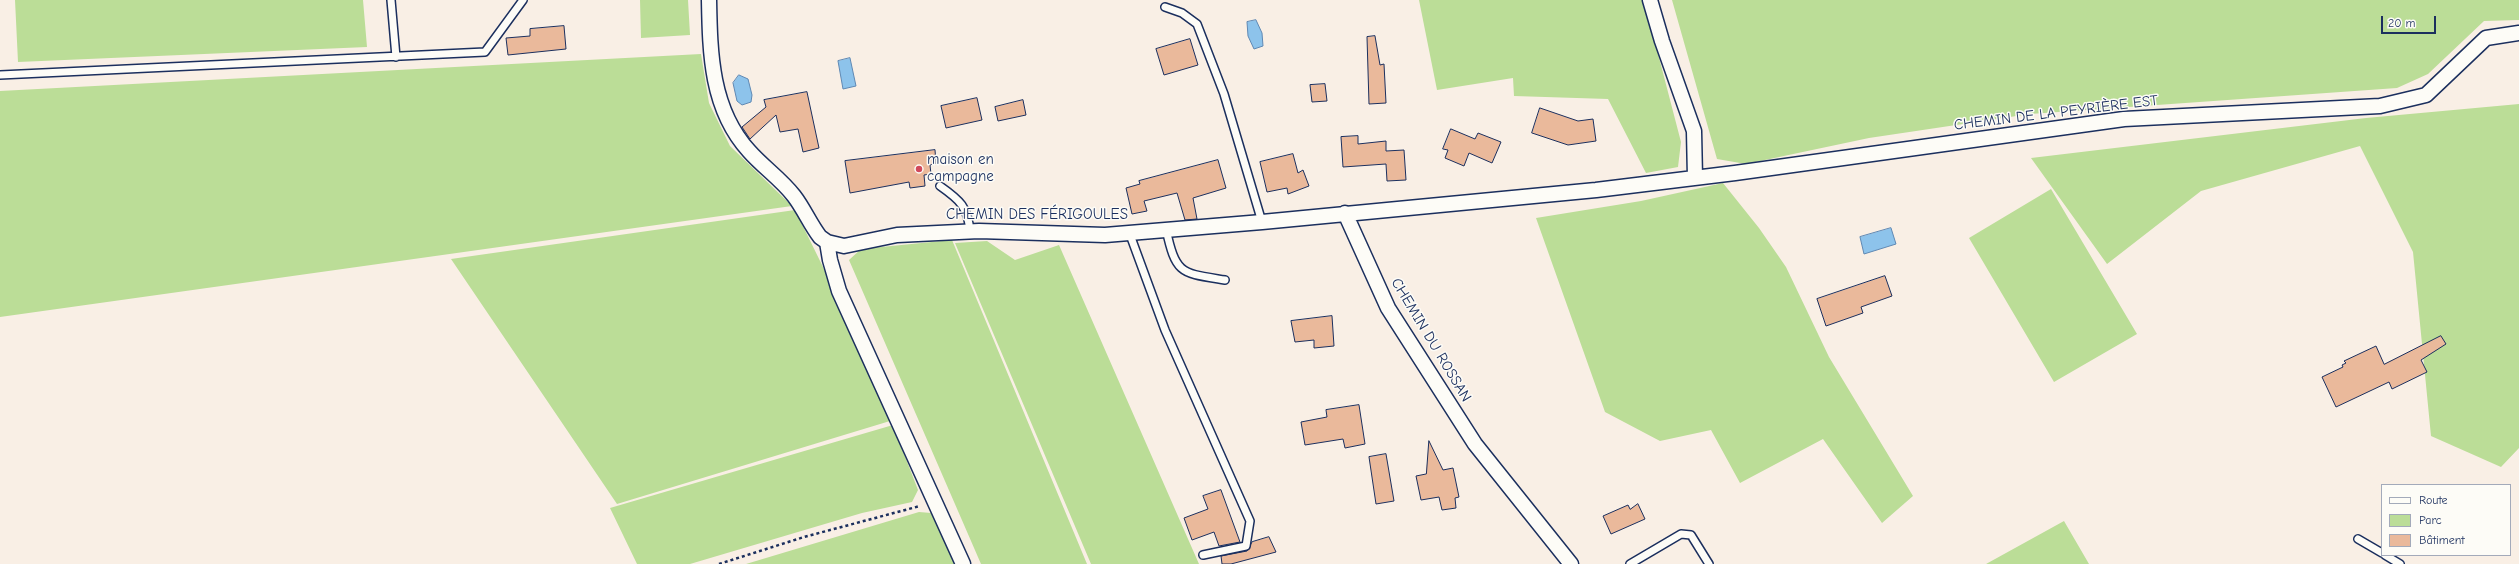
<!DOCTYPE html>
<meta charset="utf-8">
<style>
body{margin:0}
#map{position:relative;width:2519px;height:564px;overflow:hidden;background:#f9efe5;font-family:"Comic Neue",sans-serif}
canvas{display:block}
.legend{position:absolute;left:2381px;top:484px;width:130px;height:72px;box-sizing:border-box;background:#fdfcf7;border:1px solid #a3aaba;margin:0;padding:5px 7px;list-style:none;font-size:12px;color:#1b2f5e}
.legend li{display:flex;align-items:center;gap:8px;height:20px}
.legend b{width:20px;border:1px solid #a3aaba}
.scale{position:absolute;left:2381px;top:16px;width:55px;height:18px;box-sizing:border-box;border:2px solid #1b2f5e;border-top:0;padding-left:5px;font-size:12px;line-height:14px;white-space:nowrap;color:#1b2f5e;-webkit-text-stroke:3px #fdfcf7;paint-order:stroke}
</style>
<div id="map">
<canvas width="2519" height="564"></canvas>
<ul class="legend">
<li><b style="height:5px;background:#fdfcf7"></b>Route</li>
<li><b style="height:11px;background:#bbdd97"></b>Parc</li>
<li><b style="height:11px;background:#eab99b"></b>Bâtiment</li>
</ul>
<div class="scale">20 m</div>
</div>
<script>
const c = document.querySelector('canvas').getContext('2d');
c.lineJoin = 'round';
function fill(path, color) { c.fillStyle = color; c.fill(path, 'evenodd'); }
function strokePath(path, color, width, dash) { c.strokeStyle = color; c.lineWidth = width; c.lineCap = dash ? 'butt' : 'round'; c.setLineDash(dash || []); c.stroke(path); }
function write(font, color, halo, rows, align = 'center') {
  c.font = font + ' "Comic Neue",sans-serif'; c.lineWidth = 3; c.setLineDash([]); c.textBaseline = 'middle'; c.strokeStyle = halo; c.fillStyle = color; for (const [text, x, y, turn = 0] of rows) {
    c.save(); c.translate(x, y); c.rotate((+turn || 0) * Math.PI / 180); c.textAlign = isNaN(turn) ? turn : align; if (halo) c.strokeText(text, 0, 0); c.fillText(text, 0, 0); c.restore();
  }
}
const green = new Path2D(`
 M15 0H363L367 47 18 62Z
 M640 0H688L690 35 641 38Z
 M1419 0H1644L1681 142 1678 167 1646 173 1608 99 1514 96 1513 78 1437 90Z
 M1672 0H2519V20L2484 21 2428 74 2397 88 2030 114 1869 138 1746 164 1717 159Z
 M701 54 709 103 730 146 792 206 0 317V91Z
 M2519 104V448L2501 467 2431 436 2413 252 2360 146 2201 191 2107 264 2031 158 2366 118Z
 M1723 183 1759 228 1786 267 1829 357 1913 496 1882 523 1823 439 1740 483 1711 430 1660 441 1605 412 1536 218 1641 201Z
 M2051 189 2137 334 2054 382 1969 238Z
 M795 210 823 267 890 421 617 504 451 259Z
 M952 240 1087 564H981L849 260 861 249Z
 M987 241 1015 260 1059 245 1199 564H1091L955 243Z
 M893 425 918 490 912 502 862 513 690 564H637L610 508Z
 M919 512 931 513 955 564H746Z
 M2064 521 2089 564H1986Z`);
const water = new Path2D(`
 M1256 20 1262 33 1263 46 1254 49 1248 36 1247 22Z
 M850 58 856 86 843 89 838 61Z
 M739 75 748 79 752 95 751 102 742 105 737 101 733 83Z
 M1891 228 1896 244 1864 254 1860 237Z`);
const building = new Path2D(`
 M564 26 566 49 508 55 506 38 530 36V29Z
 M1375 36 1380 65 1384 64 1386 103 1369 104 1367 37Z
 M1190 39 1198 65 1164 75 1156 49Z
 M1325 84 1327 101 1312 102 1310 85Z
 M807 92 819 148 803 152 798 129 780 132 776 115 750 139 742 127 766 107 764 100Z
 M977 98 982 120 946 128 941 106Z
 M1023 100 1026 115 998 121 995 107Z
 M1540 108 1578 121 1593 119 1596 141 1568 145 1532 133Z
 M1451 129 1475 139 1478 133 1501 142 1492 163 1469 153 1464 166 1445 158 1448 150 1443 149Z
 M1358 136V144L1386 141V151L1404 150 1406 180 1387 181 1386 164 1343 167 1341 137Z
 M935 150 936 163 930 165 931 174 924 175 925 186 910 188 909 182 850 193 845 161Z
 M1293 154 1298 173 1303 170 1309 186 1288 194 1287 188 1267 192 1260 162Z
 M1218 160 1226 188 1193 198 1197 219 1185 220 1177 193 1144 201 1147 211 1132 214 1126 188 1140 184 1139 181Z
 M1885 276 1892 296 1861 307 1863 313 1826 326 1817 299Z
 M1332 316 1334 346 1314 348V340L1295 342 1291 321Z
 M2441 336 2446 344 2421 360 2427 372 2392 389 2389 382 2336 407 2322 377 2343 367 2342 365 2346 363 2344 361 2376 346 2384 364Z
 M1359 405 1365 444 1345 448 1343 439 1305 445 1301 422 1327 417 1326 410Z
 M1429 441 1443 470 1453 468 1459 497 1455 498 1456 508 1442 510 1439 497 1421 500 1416 476 1426 474Z
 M1386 454 1394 501 1376 504 1369 457Z
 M1221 490 1240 542 1219 546 1214 532 1192 540 1184 518 1208 509 1203 496Z
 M1638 504 1645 519 1611 534 1603 516 1628 505 1630 509Z
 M1269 537 1276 552 1231 564H1222L1221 556 1247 551 1252 542Z`);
const path = new Path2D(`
 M719 564 804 537 920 506`);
const service = new Path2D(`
 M391 0 396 57
 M1165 7 1182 13 1197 24 1224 94 1262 222
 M0 75 485 52 523 0
 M940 186C960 200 968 207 970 232
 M1166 229C1176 275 1181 273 1225 280
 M1129 232 1165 330 1250 521 1246 546 1203 555
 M2358 539 2382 553
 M2385 555 2400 564
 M1630 564 1681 534 1691 535 1709 564`);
const minor = new Path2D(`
 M709 0C710 54 711 109 749 151 763 167 781 179 794 196 804 209 810 224 820 237L827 242 844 246 897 235 979 231 1105 235 1262 222 1596 190 1735 173 2124 119 2380 106 2426 95 2486 38 2519 33
 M1650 0 1662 41 1694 131 1695 178
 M1345 213 1388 308 1475 444 1571 564
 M827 242 830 260 839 291 963 564`);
const markers = [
 [919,169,4,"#d1495b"]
];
const streetNames = [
 ["CHEMIN DE LA PEYRIÈRE EST",2056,113,-7],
 ["CHEMIN DES FÉRIGOULES",1037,215],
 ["CHEMIN DU ROSSAN",1431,340,59]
];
const poiNames = [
 ["maison en",927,160],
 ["campagne",927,177]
];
fill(green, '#bbdd97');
fill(water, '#8dc3eb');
strokePath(water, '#5f88b3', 1);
fill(building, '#eab99b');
strokePath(building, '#1b2f5e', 1);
strokePath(service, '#1b2f5e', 10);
strokePath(minor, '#1b2f5e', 17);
strokePath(path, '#1b2f5e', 2.5, [3, 3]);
strokePath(service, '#fdfcf7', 7);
strokePath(minor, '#fdfcf7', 14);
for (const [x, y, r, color] of markers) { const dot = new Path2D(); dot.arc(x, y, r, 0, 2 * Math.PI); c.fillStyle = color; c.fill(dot); strokePath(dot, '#fdfcf7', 1.5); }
write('15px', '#1b2f5e', '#fdfcf7', streetNames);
write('15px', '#1b2f5e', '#fdfcf7', poiNames, 'left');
</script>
